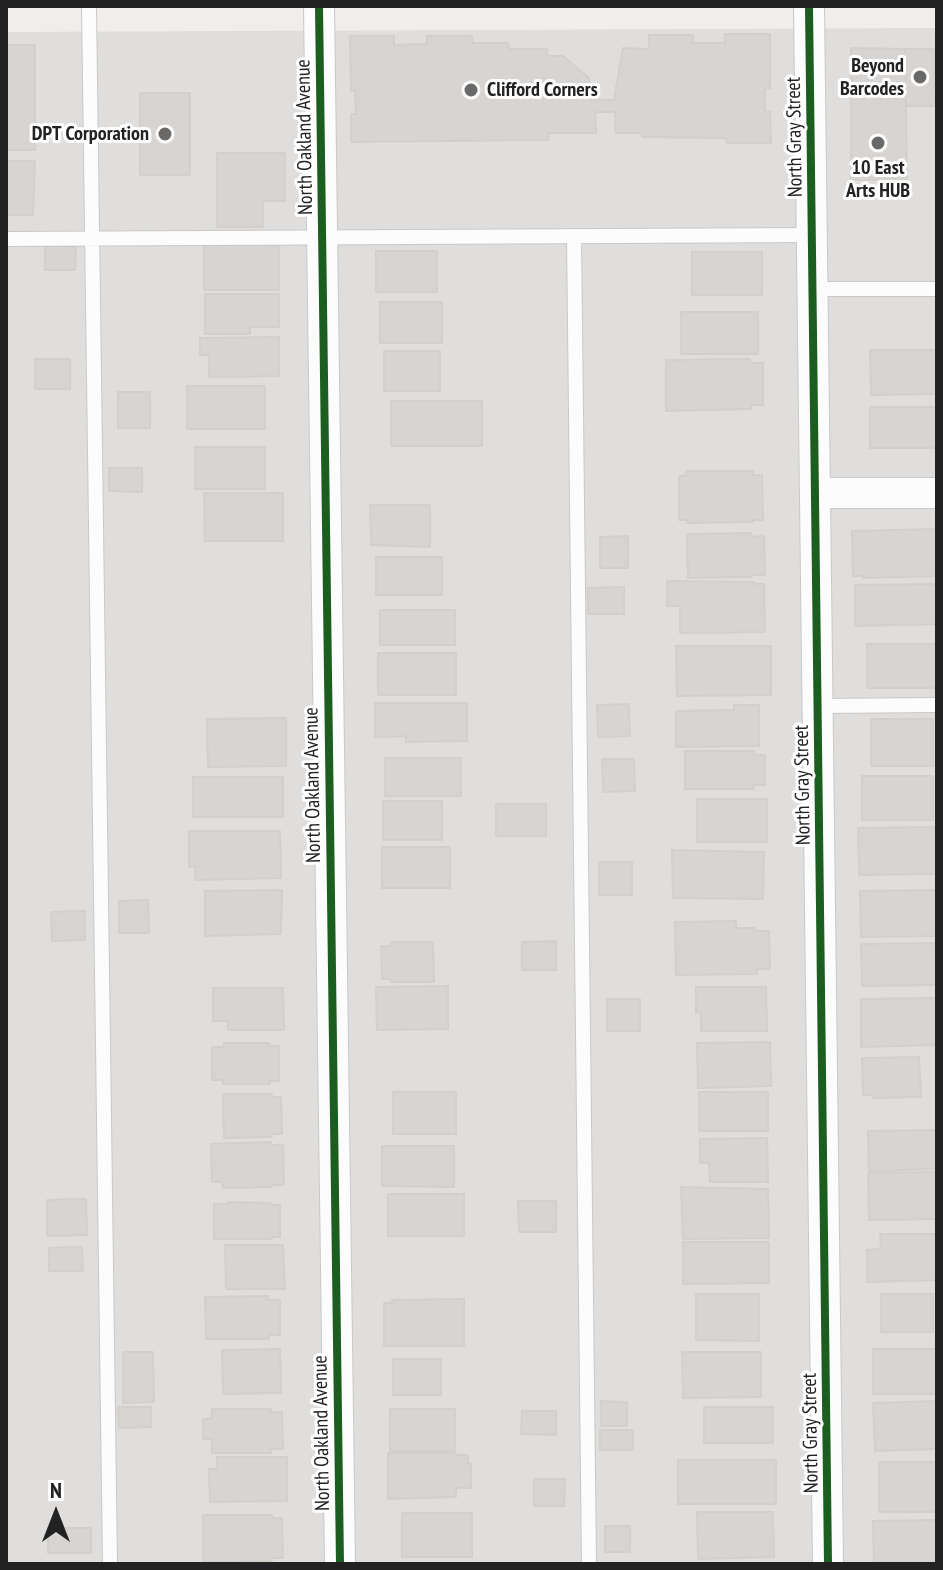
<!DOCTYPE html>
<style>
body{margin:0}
#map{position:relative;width:943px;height:1570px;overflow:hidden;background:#f0eeeb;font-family:"PT Sans Narrow",sans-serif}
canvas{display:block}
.frame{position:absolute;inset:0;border:8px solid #222;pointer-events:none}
.north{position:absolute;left:16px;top:1474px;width:80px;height:80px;-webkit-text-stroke:6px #fff;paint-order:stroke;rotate:0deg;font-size:22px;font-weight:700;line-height:32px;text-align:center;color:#222}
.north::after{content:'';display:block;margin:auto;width:28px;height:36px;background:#222;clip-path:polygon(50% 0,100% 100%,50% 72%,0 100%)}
</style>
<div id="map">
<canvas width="943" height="1570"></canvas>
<div class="frame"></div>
<div class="north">N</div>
</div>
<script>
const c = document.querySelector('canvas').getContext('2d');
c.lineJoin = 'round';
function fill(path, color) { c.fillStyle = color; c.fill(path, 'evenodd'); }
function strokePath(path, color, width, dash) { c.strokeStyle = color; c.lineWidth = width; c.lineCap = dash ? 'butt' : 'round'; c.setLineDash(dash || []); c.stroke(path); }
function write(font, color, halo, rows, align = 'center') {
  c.font = font + ' "PT Sans Narrow",sans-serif'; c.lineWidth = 6; c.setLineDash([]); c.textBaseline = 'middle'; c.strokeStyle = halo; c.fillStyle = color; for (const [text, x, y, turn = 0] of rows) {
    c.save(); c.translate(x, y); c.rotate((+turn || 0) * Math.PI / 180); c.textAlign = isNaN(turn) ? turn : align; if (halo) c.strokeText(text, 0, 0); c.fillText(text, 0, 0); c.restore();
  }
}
const residential = new Path2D(`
 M937 28V1564H6V32Z`);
const parking = new Path2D(`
 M105 38H288L289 134H218L217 204H105Z
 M6 39H73L74 179H35L34 161H6Z
 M554 140 555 217 372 219V141Z
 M760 148 761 210 582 212V150Z`);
const building = new Path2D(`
 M725 34H770V88H765V112H770L771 143H727L726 138 642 137V133H616L615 112H595L596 133H549L548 140 351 142V114H356L355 91H351L350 36H394V45L427 44V36H472V43H508L509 49H547V56H563L589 78 592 100H614L623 48 649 49V35H693V43H725Z
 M6 45H35V150H6Z
 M851 48 905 49 907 180H851Z
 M905 49H934L935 106H906Z
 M140 93H190V175H140Z
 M217 153H285V201H263V227H217Z
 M6 161H35L33 215H6Z
 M204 242H279V290H204Z
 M45 246H76L75 270H45Z
 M376 251H437V292H376Z
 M692 252H762V295H692Z
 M205 294H279V327H250V334H205Z
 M380 302H442V343H380Z
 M681 312H758V354H681Z
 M279 337V376L209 377V355H200V338Z
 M870 350H937V394L871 395Z
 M384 351H440V391H384Z
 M35 359H70V389H35Z
 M750 359 751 363H763V405H751V409L666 411V360Z
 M187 386H265V429H187Z
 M118 392H150V428H118Z
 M391 401H482V446H391Z
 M870 407H937V448H870Z
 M195 447H265V489H195Z
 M109 468H142V492L109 491Z
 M686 471H753V475H762L763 520H753V522L687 523V520H679V476H686Z
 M204 493H283V541H205Z
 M370 505H430V547L371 545Z
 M937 529V576L863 578V576H853L852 531Z
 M751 533V537L764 536 765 575H751V577L688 578 687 534Z
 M628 536V568H600V537Z
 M376 557H442V595H376Z
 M667 581 754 582V584H764L765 632 680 633V606H667Z
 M937 584V624L855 626V585Z
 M624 587V614H588V588Z
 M380 610H455V645H380Z
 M867 644H937V688H867Z
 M676 646H771V695L677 696Z
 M378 653H456V695H378Z
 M375 703H467V741L406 742V736L375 737Z
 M629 704 630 736 598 737 597 705Z
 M734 705H759V746L676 747V711L734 710Z
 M286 718V766L208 767 207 719Z
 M871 719H933V766H871Z
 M685 751H754V755H765V785H754V789H685Z
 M385 758H461V796H385Z
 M602 759H634L635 791 603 792Z
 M862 776H933V820H862Z
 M193 777H283V817H193Z
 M697 799H767V842H697Z
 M383 801H442V840H383Z
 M496 804H546V836H496Z
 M937 827V874L859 875 858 828Z
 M189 831H280L281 878 195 880V866L189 867Z
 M382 847H450V888H382Z
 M672 850 764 852 763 899 673 898Z
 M599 862H632V895H599Z
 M282 890 281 934 205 936V891Z
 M937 890V936L861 937 860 891Z
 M148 900 149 933H119V901Z
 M85 911V940L52 941 51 912Z
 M736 921V928H755V931H769L770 969H757V974L676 975 675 922Z
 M556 941V970H522V942Z
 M391 942H433L434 982H391V979H382L381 946H391Z
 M937 943V985L862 986 861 944Z
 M448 986V1029L377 1030 376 987Z
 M696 987H766L767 1031H701V1012L696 1013Z
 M213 988H283L284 1030H228V1021H213Z
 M937 998V1045L861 1047V999Z
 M607 999H640V1031H607Z
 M770 1042 771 1086 698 1088 697 1043Z
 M224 1043H269L270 1046H279V1081H270V1084H223V1080H212V1047H224Z
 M919 1057 921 1097 873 1098V1095H863L862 1058Z
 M393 1092H456V1134H393Z
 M699 1092H768V1131H699Z
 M223 1094H272L271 1097H281L282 1134H272V1137L224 1138Z
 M937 1130V1169L869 1171 868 1131Z
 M767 1138 768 1182H710L709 1163H700V1139Z
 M271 1142V1145H283L284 1185H272V1187L223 1188 222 1182H212L211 1144Z
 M382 1146H454V1187L382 1186Z
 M937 1172V1219L869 1220 868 1173Z
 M681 1187 768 1189 769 1238 683 1239Z
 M388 1194H464V1236H388Z
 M86 1199 87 1235 47 1236V1200Z
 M518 1201H556V1232H519Z
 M228 1202 271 1203V1205H280V1237H272V1239H214V1204H229Z
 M880 1234H937V1280L867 1282V1250L881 1249Z
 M683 1242H769V1283L683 1284Z
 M225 1245H283L285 1289H226Z
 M82 1247 83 1271H49V1248Z
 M696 1294H759V1341L696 1340Z
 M881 1294H933V1332H881Z
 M268 1296V1300H280V1335H269V1339H206L205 1297Z
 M464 1299V1346H384V1303H393L392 1300Z
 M280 1349 281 1393 223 1394 222 1350Z
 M873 1349H937V1394H873Z
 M123 1352H153L154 1402 123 1403Z
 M682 1352H761V1397L683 1398Z
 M393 1359H441V1395H393Z
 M601 1401 627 1402V1426H601Z
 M937 1401V1449L875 1451 873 1403Z
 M118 1407H151V1427L119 1428Z
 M704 1407H773V1443H704Z
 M212 1409H271V1413L282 1412 283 1449H271V1453H212V1439H203V1419L212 1418Z
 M390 1409H455V1451H390Z
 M522 1411H556V1435L521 1434Z
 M600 1430H633V1450H600Z
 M388 1453H456V1455H468V1464H471V1488H456V1497L388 1499Z
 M217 1457H287V1501L210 1502 209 1469H217Z
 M678 1460H776V1504H678Z
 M879 1462H937V1512H879Z
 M534 1479H565L564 1506H534Z
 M697 1512H773L774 1557 698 1559Z
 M402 1513H472V1557H402Z
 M203 1515H272V1518H282L283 1558H272V1561L203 1562Z
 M937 1520V1564H874L873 1521Z
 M605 1526H630V1552H605Z
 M48 1528H91V1553H48Z`);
const service = new Path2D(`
 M89 6 110 1564
 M574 236 589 1564
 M6 239 812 235
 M813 289H937
 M818 706 937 705`);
const minor = new Path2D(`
 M319 6 340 1564
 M809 6 828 1564
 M815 493H937`);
const cycleway = new Path2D(`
 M319 6 340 1564
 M809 6 828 1564`);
const markers = [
 [920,77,8,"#6a6968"],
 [471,90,8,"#6a6968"],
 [165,134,8,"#6a6968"],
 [878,143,8,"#6a6968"]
];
const poiNames = [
 ["Beyond",904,66],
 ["Barcodes",904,89],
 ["Clifford Corners",487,90,"left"],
 ["DPT Corporation",149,134],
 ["10 East",878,168,"center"],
 ["Arts HUB",878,191,"center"]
];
const streetNames = [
 ["North Oakland Avenue",305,137,-91],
 ["North Gray Street",795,137,-91],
 ["North Oakland Avenue",313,785,-91],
 ["North Gray Street",803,785,-91],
 ["North Oakland Avenue",322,1433,-91],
 ["North Gray Street",811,1433,-91]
];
fill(residential, '#dfdedc');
fill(parking, '#e0dfde');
fill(building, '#d7d4d2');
strokePath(building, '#d3d0cc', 2);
strokePath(service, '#c9c8c7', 16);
strokePath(minor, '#c9c8c7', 32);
strokePath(service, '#fdfcfc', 14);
strokePath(minor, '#fdfcfc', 30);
strokePath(cycleway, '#1b5e20', 8);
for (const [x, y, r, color] of markers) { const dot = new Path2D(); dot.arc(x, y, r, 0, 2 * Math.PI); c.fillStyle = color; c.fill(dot); strokePath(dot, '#fff', 3); }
write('bold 20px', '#222', '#fff', poiNames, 'right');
write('20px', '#222', '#fff', streetNames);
</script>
